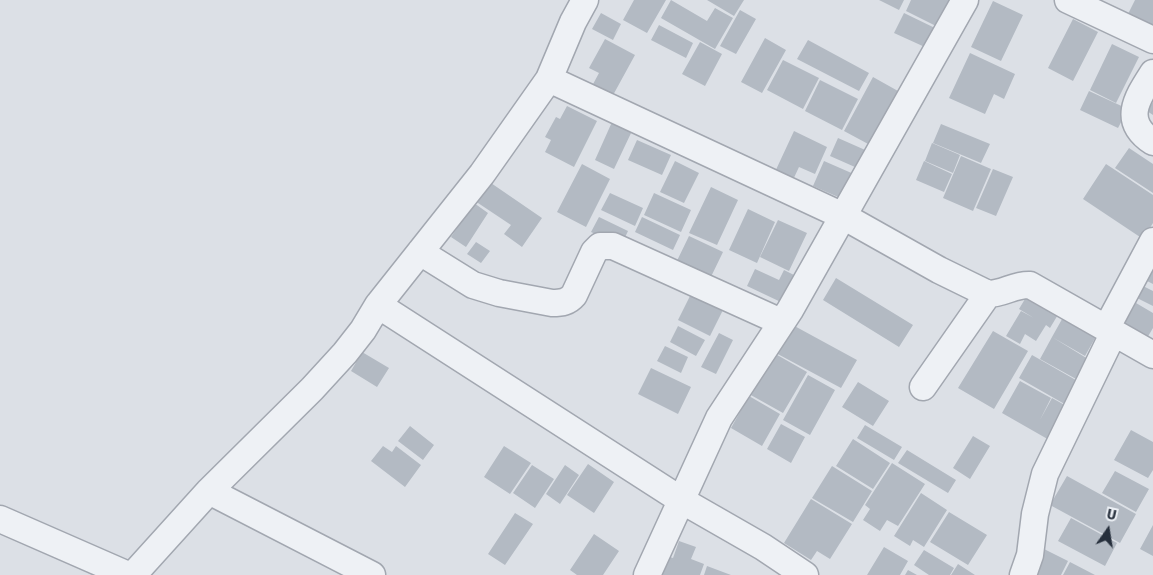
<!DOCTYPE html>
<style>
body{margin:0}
#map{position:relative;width:1153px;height:575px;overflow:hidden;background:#dce0e6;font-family:"Fira Sans",sans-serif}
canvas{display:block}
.north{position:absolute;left:1083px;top:505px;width:50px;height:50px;-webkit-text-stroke:4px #ebeff4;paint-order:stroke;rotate:13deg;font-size:14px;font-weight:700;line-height:20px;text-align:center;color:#262f3c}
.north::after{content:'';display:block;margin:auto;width:18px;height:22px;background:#262f3c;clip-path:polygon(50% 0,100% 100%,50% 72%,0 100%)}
</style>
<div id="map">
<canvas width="1153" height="575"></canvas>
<div class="north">U</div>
</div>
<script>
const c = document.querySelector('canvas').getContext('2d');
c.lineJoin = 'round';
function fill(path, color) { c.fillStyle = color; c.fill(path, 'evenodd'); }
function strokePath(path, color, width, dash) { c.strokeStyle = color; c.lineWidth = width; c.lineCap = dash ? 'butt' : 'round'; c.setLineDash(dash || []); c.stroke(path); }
const building = new Path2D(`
 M634 0H666L647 33 623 20Z
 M671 0 707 21 715 8 733 18 715 49 661 18Z
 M707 0H744L734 16Z
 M879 0H904L899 10Z
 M911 0H954L940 28 906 11Z
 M1135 0H1153V33L1126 18Z
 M993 1 1023 15 1001 61 971 47Z
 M740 10 756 19 736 54 720 46Z
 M601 13 621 24 613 40 592 29Z
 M904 13 937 29 927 48 894 33Z
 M1073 19 1098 32 1073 81 1048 68Z
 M659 25 693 43 686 58 651 40Z
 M765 38 786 50 762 93 741 82Z
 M605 39 635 55 612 97 592 86 599 73 589 68Z
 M808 40 869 73 859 91 797 59Z
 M700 42 722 54 705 86 682 74Z
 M1112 44 1139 57 1116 103 1090 90Z
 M970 53 1015 74 1004 99 994 94 985 114 949 98Z
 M783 60 819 78 803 109 767 90Z
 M873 77 898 91 870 145 844 131Z
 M820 80 858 99 842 130 805 111Z
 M1089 91 1128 109 1118 128 1080 110Z
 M1153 102V115L1147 111Z
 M567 106 597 121 574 167 545 152 551 140 545 137 556 117 560 119Z
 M612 122 632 131 614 169 595 160Z
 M941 124 990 144 981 163 933 143Z
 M794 131 827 147 815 174 799 167 792 182 774 174Z
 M838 138 872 153 864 171 830 156Z
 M637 140 671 155 662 175 628 160Z
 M932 143 960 155 953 173 925 161Z
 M1129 148 1153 164V193L1115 168Z
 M961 156 991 169 973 211 943 198Z
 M675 161 699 173 684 203 660 192Z
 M824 161 856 175 845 200 813 186Z
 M924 161 952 174 944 192 916 180Z
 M582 164 610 179 586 227 557 212Z
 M1106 164 1153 195V223L1143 239 1083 199Z
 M993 169 1013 177 996 216 976 208Z
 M488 181 542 218 522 247 504 234 511 225 475 201Z
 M711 187 738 200 717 245 689 233Z
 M610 193 643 208 635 226 601 210Z
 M654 193 691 210 681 232 644 215Z
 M474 203 488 213 466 247 451 237Z
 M748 209 775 222 757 263 729 250Z
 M599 217 628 231 621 246 591 232Z
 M642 217 680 235 673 250 635 232Z
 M778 220 807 233 789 271 760 257Z
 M689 236 723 252 707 285 673 269Z
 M476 242 490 251 481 263 467 254Z
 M1153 260V284L1143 279Z
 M755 269 779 280 784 270 798 277 785 304 747 286Z
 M836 278 913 325 899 347 823 300Z
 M1143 286 1153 291V306L1137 298Z
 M694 288 726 304 710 336 678 320Z
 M1031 289 1062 308 1050 328 1046 325 1036 341 1025 334 1020 344 1006 336 1021 311 1034 318 1019 309Z
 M1136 303 1153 313V328L1144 343 1121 329Z
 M1066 312 1099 331 1085 356 1052 337Z
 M789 323 857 360 841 388 774 352Z
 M678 326 705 340 696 356 670 342Z
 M993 331 1028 351 994 409 958 388Z
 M719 333 733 340 716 374 701 367Z
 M1052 337 1088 359 1076 379 1040 359Z
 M665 346 688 357 681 373 657 361Z
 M362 352 389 368 377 387 351 371Z
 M772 352 807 372 783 413 749 394Z
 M1032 355 1081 383 1068 406 1019 378Z
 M651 368 691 387 678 414 638 394Z
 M808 375 835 390 810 435 783 420Z
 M1020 381 1051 398 1040 420 1052 398 1070 408 1051 441 1002 413Z
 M858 382 889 401 873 426 842 407Z
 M749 396 780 414 762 446 731 428Z
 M781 424 805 437 791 463 767 449Z
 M865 425 902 447 894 460 857 438Z
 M410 426 434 445 423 460 398 441Z
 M1131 430 1153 442V470L1148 478 1114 460Z
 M973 436 990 446 970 479 953 468Z
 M853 439 890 463 873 489 836 466Z
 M383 446 392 452 396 446 421 465 405 487 371 461Z
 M504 446 531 463 510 494 484 477Z
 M907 450 956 480 948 493 898 463Z
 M892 463 925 484 898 526 887 520 880 531 863 520 870 509 865 505Z
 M588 464 614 482 594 513 567 495Z
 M532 465 554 479 535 508 513 493Z
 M565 465 579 475 560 504 546 494Z
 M832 466 872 491 853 522 812 498Z
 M1115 471 1149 489 1136 512 1102 493Z
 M1067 476 1136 514 1120 543 1050 505Z
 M921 493 947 510 924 547 913 540 910 546 894 536Z
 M811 499 852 524 830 559 817 551 811 560 784 543Z
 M949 512 987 535 968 565 930 542Z
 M515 513 533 524 505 565 488 554Z
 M1071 518 1117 543 1105 566 1058 541Z
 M1153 525V556L1140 549Z
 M594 534 619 551 603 575H577L570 570Z
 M679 541 696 547 691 559 704 564 700 575H653L661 554 673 558Z
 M884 547 908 561 900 575H867Z
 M1042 548 1068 561 1061 575H1028Z
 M924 550 954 568 950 575H929L914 565Z
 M1070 562 1095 575H1063Z
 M958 564 975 575H951Z
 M707 566 731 575H704Z
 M908 570 917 575H905Z`);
const minor = new Path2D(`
 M1068 0 1153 40
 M1153 73C1137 98 1121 121 1153 142
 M549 79 843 216 939 270 988 294C1003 294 1015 284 1030 285L1153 355
 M420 252 473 285 499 293 552 303C562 303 568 302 574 295L594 252 600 246H613L781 322
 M378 305 681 500 763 547 805 575
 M1106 329 1153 241
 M923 387 988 294
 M209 491 372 575
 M0 519 128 575
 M133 575 209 491 312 389 345 353 363 330 378 305 482 174 549 79 573 22 585 0
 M647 575 719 418 790 310 965 0
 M1023 575 1030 555 1035 514 1045 474 1113 334`);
fill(building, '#b3bac3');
strokePath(minor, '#a2a7b0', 29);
strokePath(minor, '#eef1f5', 26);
</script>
